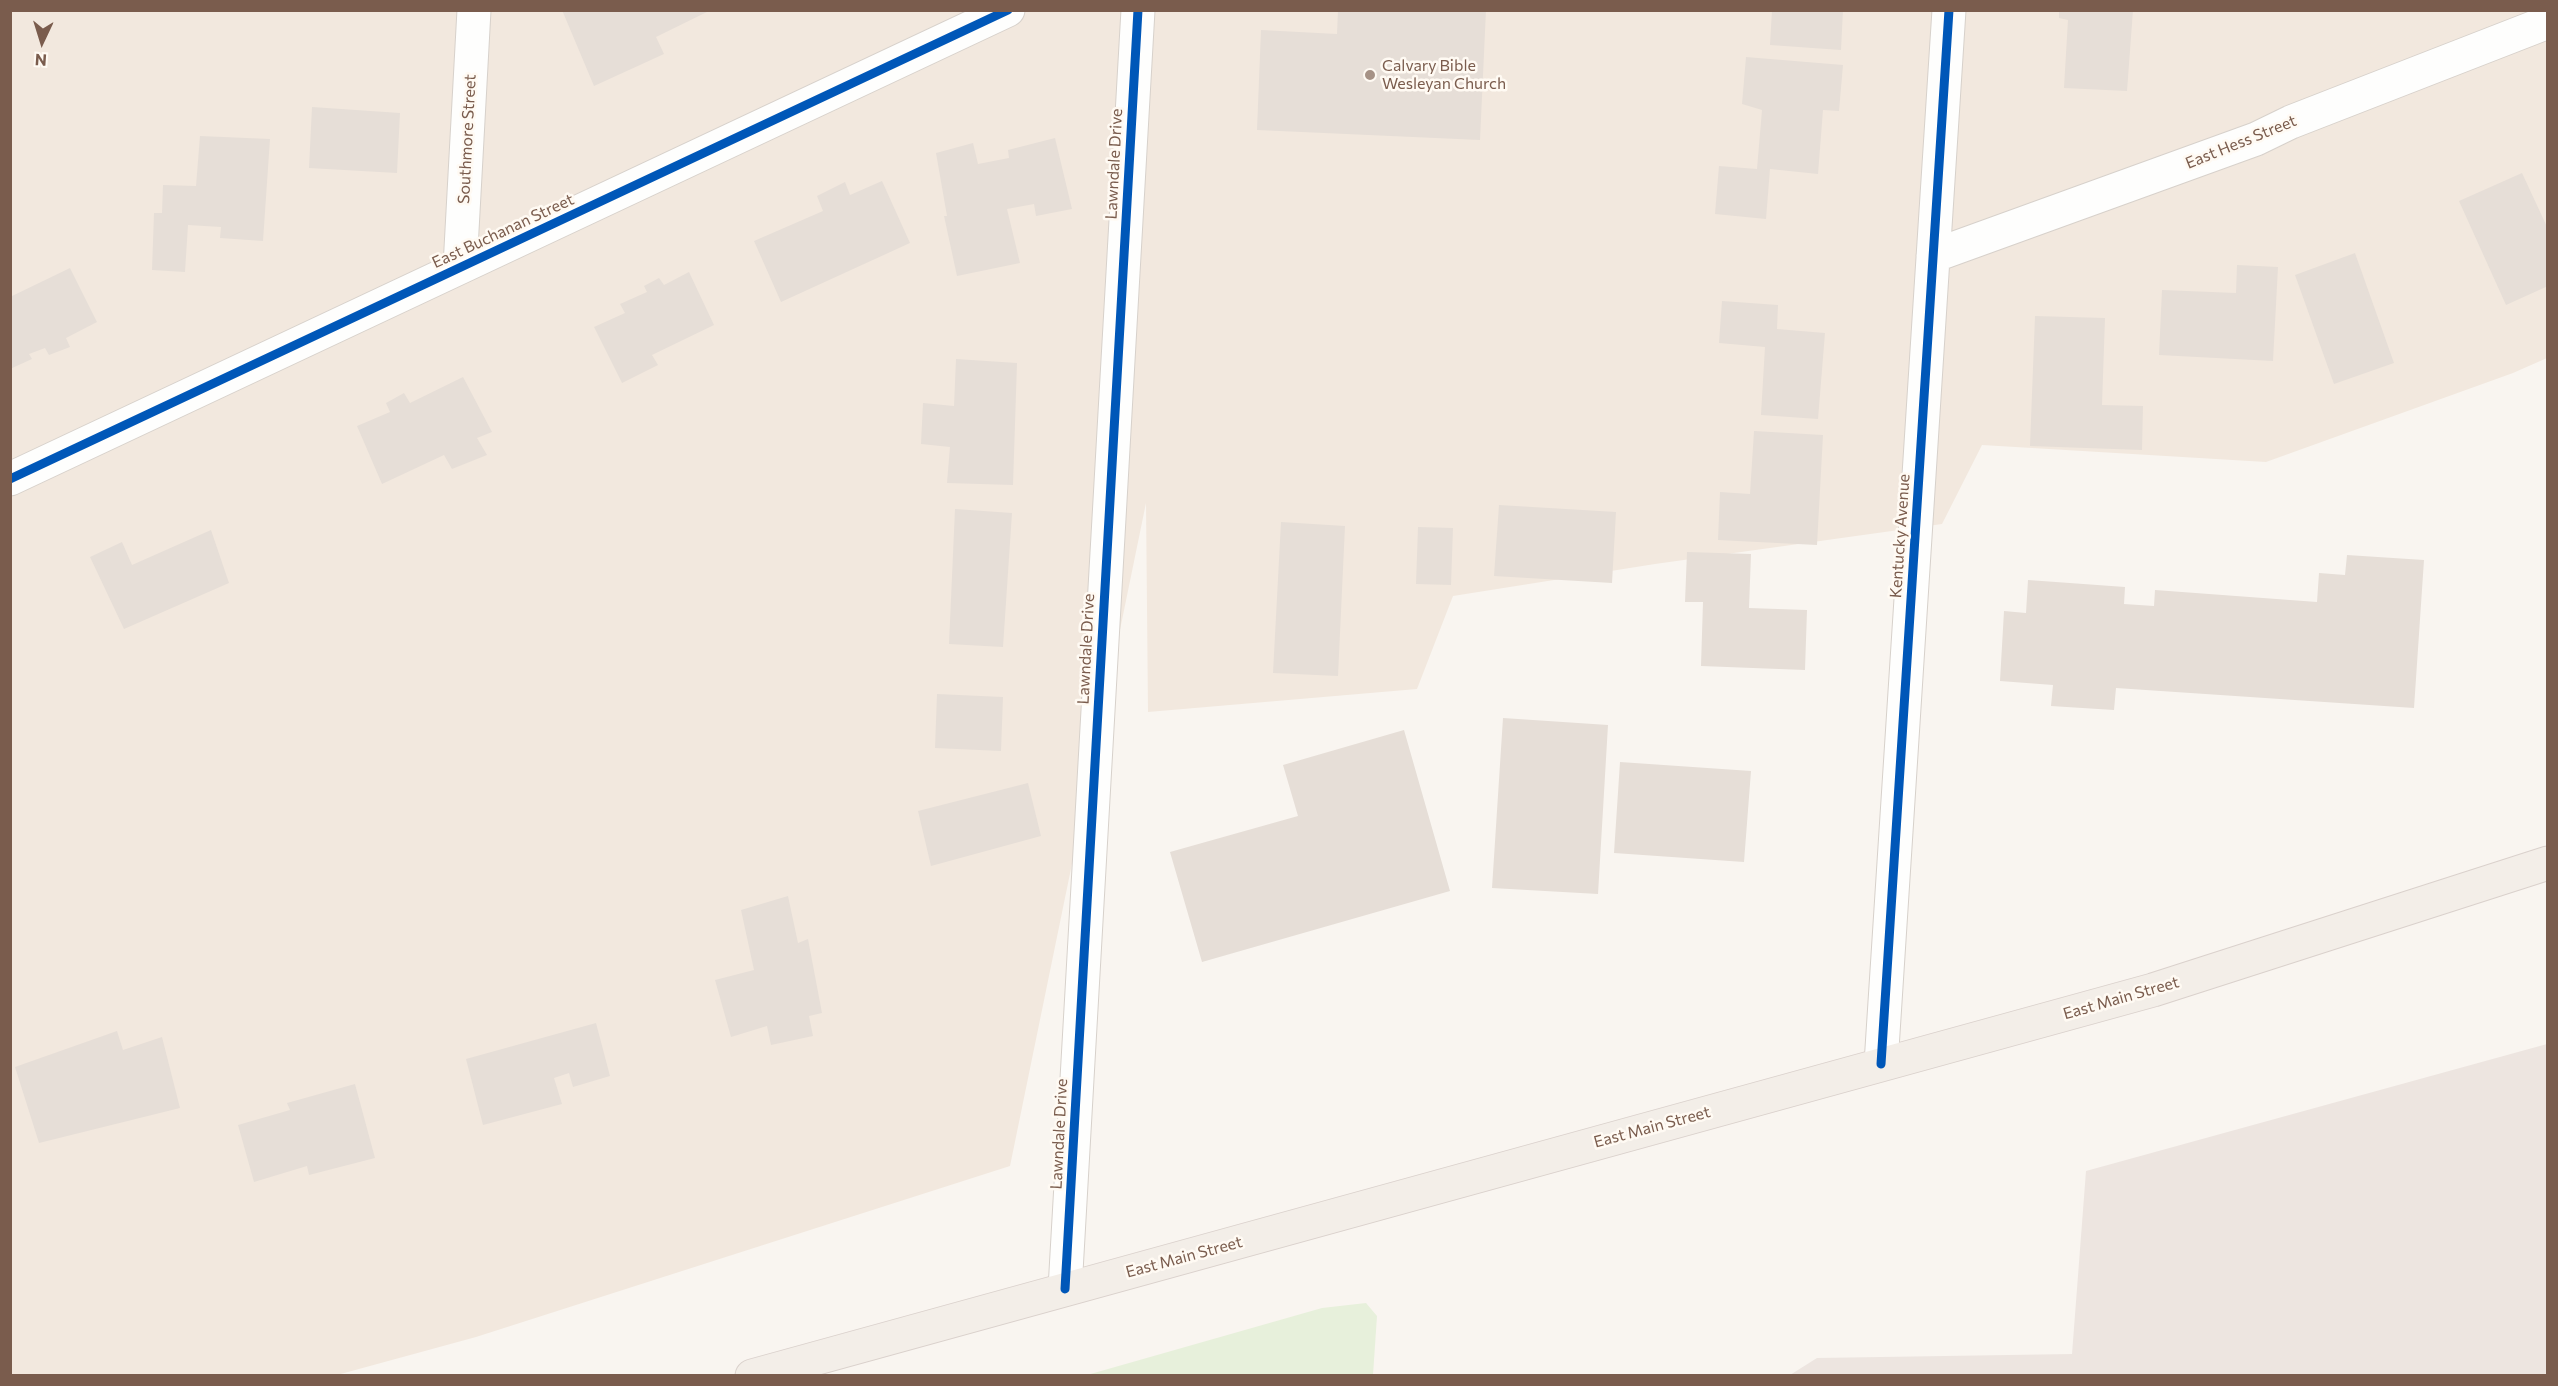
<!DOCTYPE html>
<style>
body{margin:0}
#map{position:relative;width:2558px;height:1386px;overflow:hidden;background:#f9f5f0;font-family:Commissioner,sans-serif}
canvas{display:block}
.frame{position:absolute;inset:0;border:12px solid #7a5c4d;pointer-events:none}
.north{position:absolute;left:12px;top:12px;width:60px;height:60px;-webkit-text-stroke:4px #fffaf3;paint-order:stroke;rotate:184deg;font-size:16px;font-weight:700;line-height:24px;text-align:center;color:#7a5c4d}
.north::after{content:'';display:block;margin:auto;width:21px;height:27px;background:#7a5c4d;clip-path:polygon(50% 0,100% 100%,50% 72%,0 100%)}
</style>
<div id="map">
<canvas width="2558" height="1386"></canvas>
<div class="frame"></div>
<div class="north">N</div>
</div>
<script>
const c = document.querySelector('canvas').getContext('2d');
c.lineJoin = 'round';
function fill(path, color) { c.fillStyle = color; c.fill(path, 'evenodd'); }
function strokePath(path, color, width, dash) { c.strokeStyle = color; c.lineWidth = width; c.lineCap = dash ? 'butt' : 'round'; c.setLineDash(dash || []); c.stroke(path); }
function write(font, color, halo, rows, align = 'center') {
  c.font = font + ' Commissioner,sans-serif'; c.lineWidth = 5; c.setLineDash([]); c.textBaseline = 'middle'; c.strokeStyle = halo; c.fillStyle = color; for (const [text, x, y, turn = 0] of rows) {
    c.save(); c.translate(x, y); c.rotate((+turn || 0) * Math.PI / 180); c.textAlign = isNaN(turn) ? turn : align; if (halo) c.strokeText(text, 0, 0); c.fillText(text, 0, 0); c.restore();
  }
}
const residential = new Path2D(`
 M10 11H2547V358L2513 373 2266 462 1982 445 1942 524 1655 564 1453 596 1417 689 1148 712 1146 503 1010 1166 476 1337 337 1375H11Z`);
const industrial = new Path2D(`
 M2547 1044V1375H1790L1817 1358 2072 1354 2086 1171Z`);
const green = new Path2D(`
 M1366 1303 1377 1316 1373 1375H1087L1322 1308Z`);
const building = new Path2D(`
 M562 10H711L656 37 664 54 594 86Z
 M1338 10H1486L1480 140 1257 130 1261 30 1337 34Z
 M1772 10H1843L1841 50 1770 45Z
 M2059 10H2133L2127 91 2064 88 2068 20 2059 18Z
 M1746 57 1843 65 1839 111 1823 110 1818 174 1770 169 1766 219 1715 214 1719 166 1757 169 1762 110 1742 104Z
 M312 107 400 113 397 173 309 168Z
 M200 136 270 139 263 241 220 238 221 227 188 225 185 272 152 270 154 213H162L163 185 196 186Z
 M1055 138 1072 209 1036 216 1034 204 1007 209 1020 263 957 276 944 216H947L936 153 973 143 978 164 1009 158 1008 150Z
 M2522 173 2548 229V286L2506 305 2459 201Z
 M882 181 910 243 781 302 754 241 823 211 817 196 845 182 850 195Z
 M2355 253 2394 363 2334 384 2295 275Z
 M2237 265 2278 267 2273 361 2159 355 2162 290 2236 293Z
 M70 268 97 322 66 338 70 347 49 355 45 348 29 354 32 359 10 369V297Z
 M689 272 714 325 652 355 658 365 622 383 594 327 625 313 620 304 647 292 644 286 659 278 664 285Z
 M1722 301 1778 305 1777 329 1825 333 1818 419 1761 415 1765 347 1719 343Z
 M2035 316 2105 318 2102 405 2143 406 2142 450 2030 446Z
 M956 359 1017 363 1013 485 947 483 950 447 921 444 923 403 954 406Z
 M463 377 492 432 477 438 487 455 452 469 444 455 382 484 357 426 390 412 386 403 404 393 410 403Z
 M1754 431 1823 435 1817 545 1718 540 1720 492 1750 494Z
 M1499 505 1616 512 1612 583 1494 576Z
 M955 509 1012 513 1003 647 949 644Z
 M1281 522 1345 526 1338 676 1273 673Z
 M1418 527 1453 528 1451 585 1416 584Z
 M211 530 229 583 124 629 90 557 122 542 132 565Z
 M1687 552 1751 554 1749 608 1807 610 1805 670 1701 666 1703 602H1685Z
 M2347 555 2424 560 2414 708 2116 688 2114 710 2051 706 2053 685 2000 681 2004 611 2026 613 2028 580 2125 587 2124 604 2154 606 2155 590 2317 602 2319 573 2345 575Z
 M937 694 1003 697 1001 751 935 748Z
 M1503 718 1608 725 1598 894 1492 888Z
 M1404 730 1450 891 1202 962 1170 852 1298 816 1283 765Z
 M1620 762 1751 771 1744 862 1614 853Z
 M1028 783 1041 836 931 866 918 811Z
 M788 896 798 943 808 939 822 1013 809 1016 813 1036 771 1045 767 1026 731 1037 715 980 754 970 741 910Z
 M596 1023 610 1076 573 1087 569 1073 554 1078 562 1104 483 1125 466 1059Z
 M117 1031 123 1050 162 1037 180 1108 39 1143 15 1067Z
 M355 1084 375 1158 309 1175 307 1166 254 1182 238 1125 290 1110 287 1103Z`);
const minor = new Path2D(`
 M1933 256 2256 139 2291 122 2548 22
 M460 267 474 10
 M10 479 1008 10
 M1881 1064 1949 10
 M1065 1289 1138 10`);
const primary = new Path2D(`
 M752 1376 2153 990 2548 863`);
const cycleway = new Path2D(`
 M10 479 1008 10
 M1881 1064 1949 10
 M1065 1289 1138 10`);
const markers = [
 [1370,75,6,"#a69286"]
];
const poiNames = [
 ["Calvary Bible",1382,66],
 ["Wesleyan Church",1382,84]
];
const streetNames = [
 ["Southmore Street",467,139,-87],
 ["East Hess Street",2241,142,-22],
 ["Lawndale Drive",1114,164,-87],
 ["East Buchanan Street",503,231,-25],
 ["Kentucky Avenue",1900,536,-86],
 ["Lawndale Drive",1086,649,-87],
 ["East Main Street",2121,998,-16],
 ["East Main Street",1652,1127,-15],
 ["Lawndale Drive",1059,1134,-87],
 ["East Main Street",1184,1257,-15]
];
fill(residential, '#f2e8de');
fill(industrial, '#ede5e0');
fill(green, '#e7f0db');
fill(building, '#e6ded7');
strokePath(minor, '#d7d1cb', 35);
strokePath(primary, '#dad1cc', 35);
strokePath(minor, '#fefefd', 33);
strokePath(primary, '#f3eee8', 33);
strokePath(cycleway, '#0057b8', 9);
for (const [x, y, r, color] of markers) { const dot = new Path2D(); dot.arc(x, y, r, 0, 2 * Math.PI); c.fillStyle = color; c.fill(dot); strokePath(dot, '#fffaf3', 2); }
write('16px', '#7a5c4d', '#fffaf3', poiNames, 'left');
write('16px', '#7a5c4d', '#fffaf3', streetNames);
</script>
